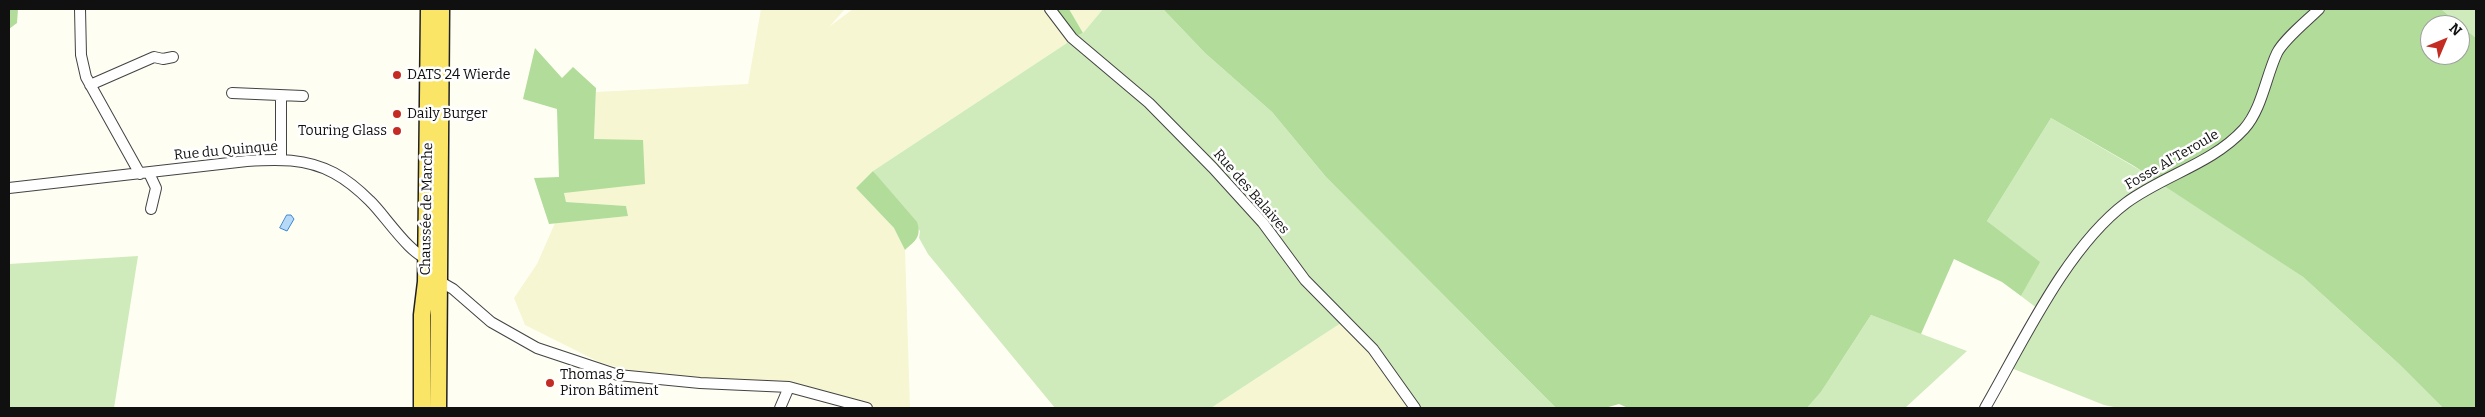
<!DOCTYPE html>
<meta charset="utf-8">
<style>
body{margin:0}
#map{position:relative;width:2485px;height:417px;overflow:hidden;background:#fffef3;font-family:Bitter,serif}
canvas{display:block}
.frame{position:absolute;inset:0;border:10px solid #101010;pointer-events:none}
.north{position:absolute;left:2420px;top:15px;width:50px;height:50px;box-sizing:border-box;background:#fff;border:1px solid #9f9f9f;border-radius:50%;rotate:45deg;font-size:14px;font-weight:700;line-height:20px;text-align:center;color:#101010}
.north::after{content:'';display:block;margin:auto;width:18px;height:22px;background:#c42b23;clip-path:polygon(50% 0,100% 100%,50% 72%,0 100%)}
</style>
<div id="map">
<canvas width="2485" height="417"></canvas>
<div class="frame"></div>
<div class="north">N</div>
</div>
<script>
const c = document.querySelector('canvas').getContext('2d');
c.lineJoin = 'round';
function fill(path, color) { c.fillStyle = color; c.fill(path, 'evenodd'); }
function strokePath(path, color, width, dash) { c.strokeStyle = color; c.lineWidth = width; c.lineCap = dash ? 'butt' : 'round'; c.setLineDash(dash || []); c.stroke(path); }
function write(font, color, halo, rows, align = 'center') {
  c.font = font + ' Bitter,serif'; c.lineWidth = 5; c.setLineDash([]); c.textBaseline = 'middle'; c.strokeStyle = halo; c.fillStyle = color; for (const [text, x, y, turn = 0] of rows) {
    c.save(); c.translate(x, y); c.rotate((+turn || 0) * Math.PI / 180); c.textAlign = isNaN(turn) ? turn : align; if (halo) c.strokeText(text, 0, 0); c.fillText(text, 0, 0); c.restore();
  }
}
const farmland = new Path2D(`
 M761 9H845L829 27 853 9H1050L1070 41 873 171 856 188 894 228 905 250 910 408H867L789 387 666 380 601 363 525 325 514 298 537 264 555 223 628 216 626 206 566 202 564 193 594 139 596 92 748 84Z
 M1069 9H1103L1083 33Z
 M1341 323 1380 363 1413 408H1211Z`);
const green = new Path2D(`
 M1103 9H1163L1205 53 1272 112 1326 177 1556 408H1419L1223 175 1072 38 1083 33Z
 M2441 9H2476V38Z
 M1070 41 1146 104 1211 170 1341 323 1211 408H1055L928 254 919 238 920 231 873 171Z
 M2051 118 2155 179 2114 207 2038 309 2021 296 2039 262 1987 221Z
 M2163 184 2303 277 2399 364 2443 408H2119L2104 405 2011 368 2071 268 2115 216Z
 M138 256 114 408H9V264Z
 M1871 315 1967 351 1905 408H1807L1821 392Z`);
const forest = new Path2D(`
 M9 9H18L17 23 9 29Z
 M1050 9H1069L1083 33 1072 38Z
 M1163 9H2441L2476 38V408H2443L2399 364 2303 277 2134 166 2051 118 1987 221 2040 262 2021 296 2002 282 1954 259 1921 334 1871 315 1821 392 1807 408H1628L1619 404 1605 408H1556L1326 177 1272 112 1205 53ZM2430 25H2460V55H2430Z
 M535 48 562 78 573 67 596 88 594 139 643 140 645 184 564 193 566 202 626 206 628 216 549 224 534 178 559 177 557 109 523 99Z
 M873 171 917 222C922 237 915 241 905 250L894 228 856 188Z`);
const water = new Path2D(`
 M287 215H291L294 219 287 231 280 228Z`);
const minor = new Path2D(`
 M80 9 81 55 86 77 140 174
 M1050 9 1072 38 1149 103 1213 168 1263 223 1305 280 1373 349 1415 408
 M90 85 154 57 163 59 173 57
 M232 93 303 96
 M281 159V96
 M149 173 156 188 151 209
 M9 188 247 161C277 159 306 158 334 173 347 180 359 190 370 201 384 214 412 258 430 259
 M434 281H439L453 289 491 322 537 348 618 375 700 383 789 387 867 408
 M780 408 789 387
 M1985 408C2022 344 2066 248 2126 203 2164 175 2212 164 2244 129 2262 109 2266 76 2277 53 2284 39 2308 20 2319 9`);
const primary = new Path2D(`
 M422 408V315L426 282 429 9
 M438 408 441 9`);
const markers = [
 [397,75,5,"#c42b23"],
 [397,114,5,"#c42b23"],
 [397,131,5,"#c42b23"],
 [550,383,5,"#c42b23"]
];
const poiNames = [
 ["DATS 24 Wierde",407,75],
 ["Daily Burger",407,114],
 ["Touring Glass",387,131,"right"],
 ["Thomas &",560,375],
 ["Piron Bâtiment",560,391]
];
const streetNames = [
 ["Rue du Quinque",226,151,-5],
 ["Fosse Al'Teroule",2172,160,-30],
 ["Rue des Balaives",1251,192,49],
 ["Chaussée de Marche",427,209,-89]
];
fill(farmland, '#f6f6d2');
fill(green, '#cfebbb');
fill(forest, '#b1dc99');
fill(water, '#b6d9f8');
strokePath(water, '#3b87d1', 1);
strokePath(minor, '#434343', 12);
strokePath(primary, '#212121', 19);
strokePath(minor, '#fff', 10);
strokePath(primary, '#fbe567', 16);
for (const [x, y, r, color] of markers) { const dot = new Path2D(); dot.arc(x, y, r, 0, 2 * Math.PI); c.fillStyle = color; c.fill(dot); strokePath(dot, '#fff', 2); }
write('14px', '#101010', '#fff', poiNames, 'left');
write('14px', '#101010', '#fff', streetNames);
</script>
